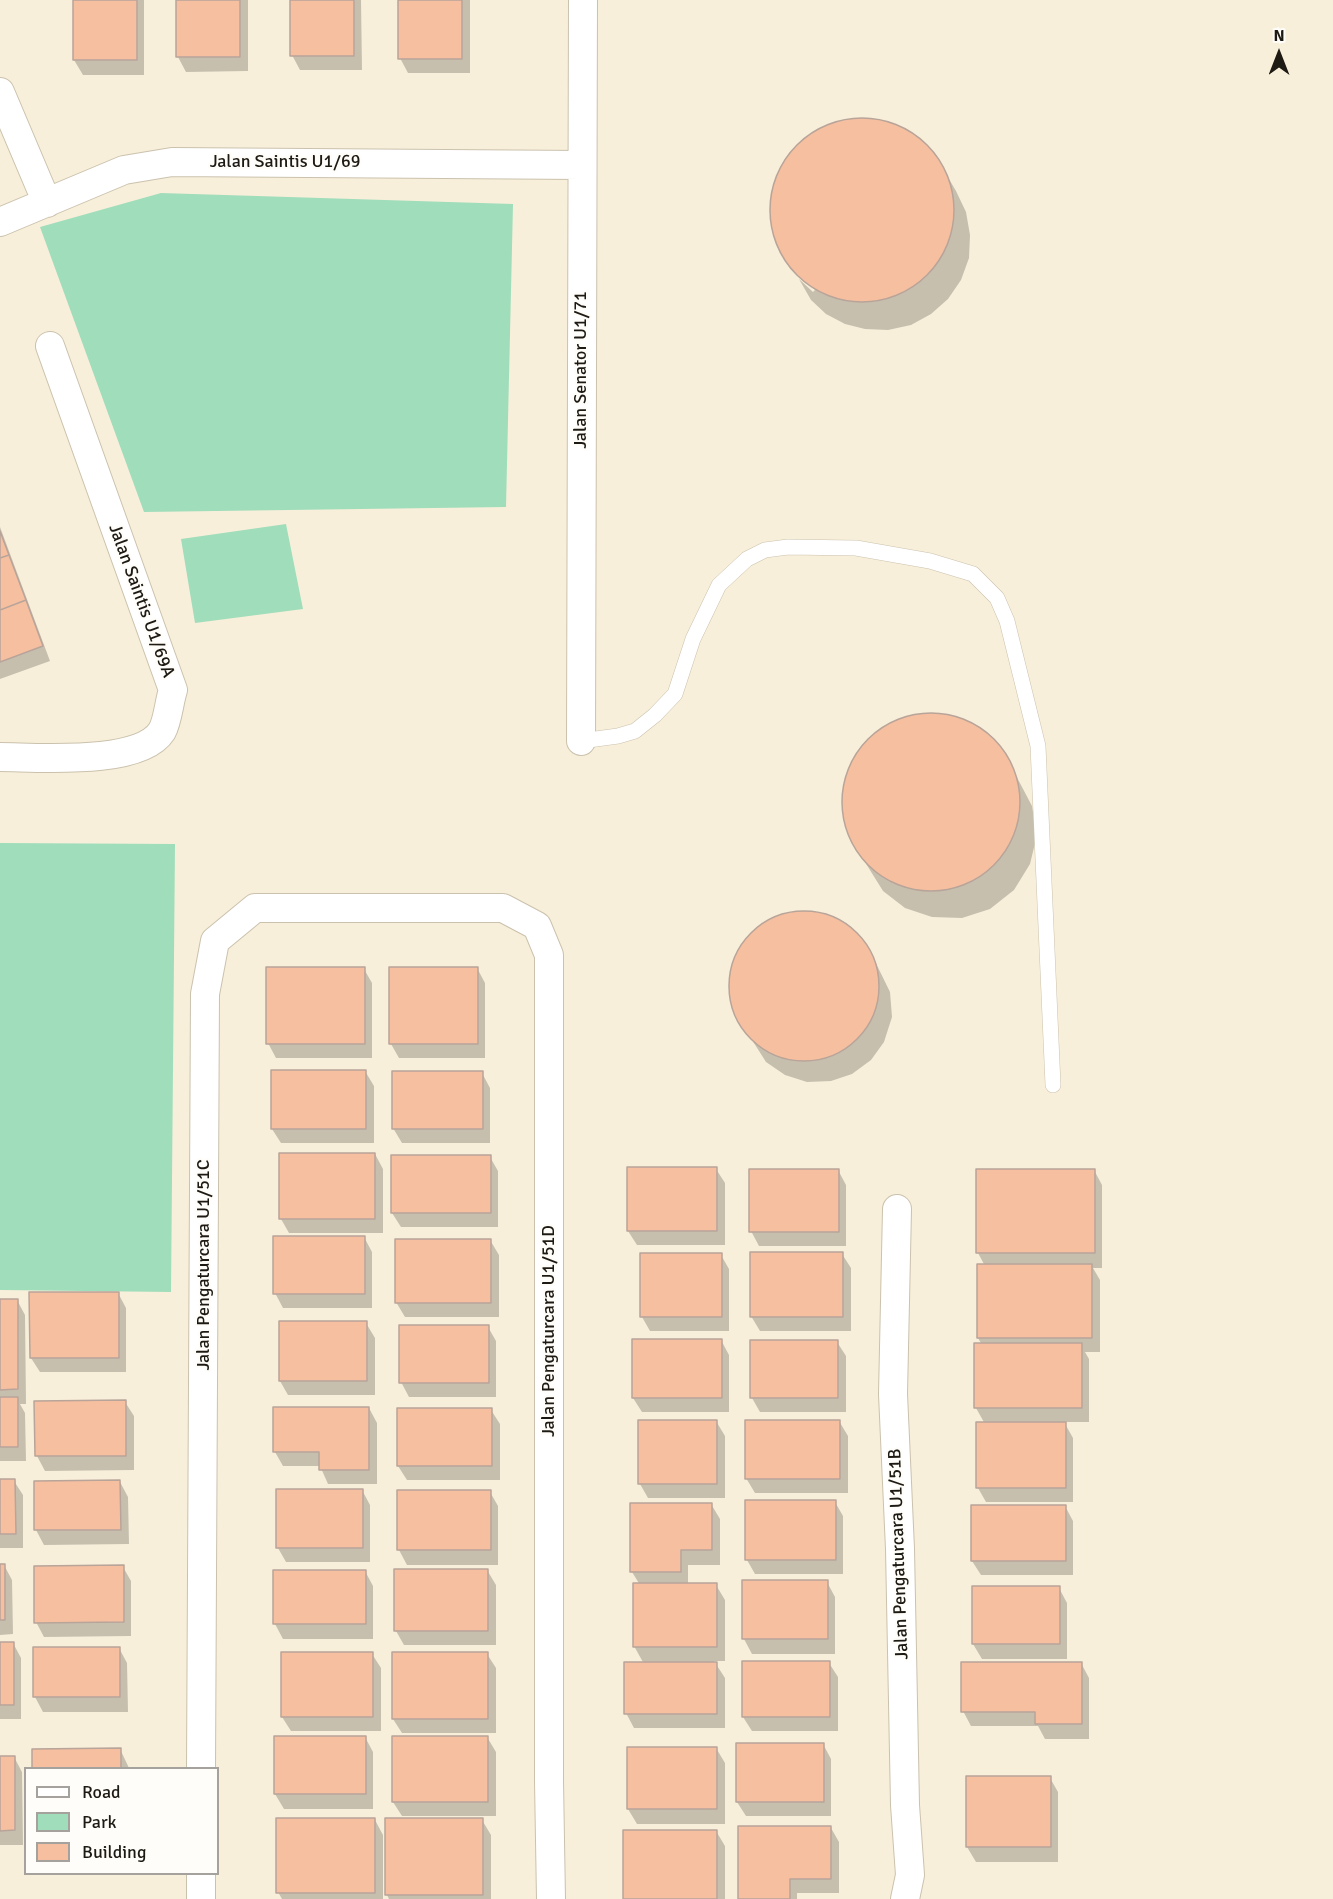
<!DOCTYPE html>
<style>
body{margin:0}
#map{position:relative;width:1333px;height:1899px;overflow:hidden;background:#f8efda;font-family:Signika,sans-serif}
canvas{display:block}
.legend{position:absolute;left:24px;top:1767px;width:195px;height:108px;box-sizing:border-box;background:#fffdf9;border:2px solid #a5a29d;margin:0;padding:8px 10px;list-style:none;font-size:18px;color:#1d1a13}
.legend li{display:flex;align-items:center;gap:12px;height:30px}
.legend b{width:30px;border:2px solid #a5a29d}
.north{position:absolute;left:1249px;top:24px;width:60px;height:60px;-webkit-text-stroke:4px #fffdf9;paint-order:stroke;rotate:0deg;font-size:16px;font-weight:700;line-height:24px;text-align:center;color:#1d1a13}
.north::after{content:'';display:block;margin:auto;width:21px;height:27px;background:#1d1a13;clip-path:polygon(50% 0,100% 100%,50% 72%,0 100%)}
</style>
<div id="map">
<canvas width="1333" height="1899"></canvas>
<ul class="legend">
<li><b style="height:8px;background:#fff"></b>Road</li>
<li><b style="height:16px;background:#a0ddbb"></b>Park</li>
<li><b style="height:16px;background:#f6bfa0"></b>Building</li>
</ul>
<div class="north">N</div>
</div>
<script>
const c = document.querySelector('canvas').getContext('2d');
c.lineJoin = 'round';
function fill(path, color) { c.fillStyle = color; c.fill(path, 'evenodd'); }
function strokePath(path, color, width, dash) { c.strokeStyle = color; c.lineWidth = width; c.lineCap = dash ? 'butt' : 'round'; c.setLineDash(dash || []); c.stroke(path); }
function write(font, color, halo, rows, align = 'center') {
  c.font = font + ' Signika,sans-serif'; c.lineWidth = 4.5; c.setLineDash([]); c.textBaseline = 'middle'; c.strokeStyle = halo; c.fillStyle = color; for (const [text, x, y, turn = 0] of rows) {
    c.save(); c.translate(x, y); c.rotate((+turn || 0) * Math.PI / 180); c.textAlign = isNaN(turn) ? turn : align; if (halo) c.strokeText(text, 0, 0); c.fillText(text, 0, 0); c.restore();
  }
}
const green = new Path2D(`
 M161 193 513 204 506 507 144 512 40 227Z
 M286 524 303 609 195 623 181 539Z
 M0 843 175 844 171 1292 0 1290Z`);
const shadow = new Path2D(`
 M74 0H144V75H83L74 60Z
 M178 0H248V71L186 72 178 57Z
 M292 0H361L362 70H300L292 55Z
 M400 0H470V73H408L400 58Z
 M866 120 887 123 908 132 926 145 939 162 956 191 966 212 970 235 969 258 961 280 948 299 931 314 911 325 888 330 865 329 845 324 826 314 811 300 799 279 813 292 815 290 794 271 774 235 771 214 772 193 778 174 789 155 805 140 823 128 844 122Z
 M0 527 50 661 0 679Z
 M925 714 953 716 980 729 1002 749 1032 806 1037 835 1030 864 1014 890 990 909 962 918 932 917 905 908 883 891 850 838 843 810 844 783 855 756 873 735 897 720Z
 M801 912 826 916 849 927 867 945 890 992 892 1017 884 1042 871 1060 852 1074 831 1081 807 1082 785 1075 766 1062 740 1021 731 999V976L738 952 754 932 775 918Z
 M477 968 485 983V1058H399L391 1044Z
 M364 969 372 983V1058H276L268 1043Z
 M365 1071 374 1086V1143H281L272 1129Z
 M482 1073 490 1088V1143H402L393 1128Z
 M375 1154 383 1169V1233H289L281 1219Z
 M490 1157 498 1171V1227H401L392 1213Z
 M716 1169 725 1183V1245H637L628 1231Z
 M838 1170 846 1185V1246H759L751 1231Z
 M1094 1170 1102 1185V1268H1093L1100 1280V1352H1085L1089 1359V1422H1064L1073 1438V1502H986L978 1488 985 1424 976 1408 982 1345 978 1338 985 1266 978 1253Z
 M364 1237 372 1252V1308H283L275 1293Z
 M490 1240 499 1255V1317H405L396 1302Z
 M842 1254 851 1268V1331H760L751 1316Z
 M721 1255 729 1269V1331H650L642 1317Z
 M118 1293 126 1308V1372H40L31 1358Z
 M0 1300H17L25 1315 26 1404H20L25 1413 26 1461H0Z
 M366 1323 375 1338V1395H288L280 1381Z
 M488 1327 496 1341V1397H409L401 1382Z
 M721 1340 729 1355V1412H642L633 1398Z
 M837 1342 846 1356V1412H760L752 1398Z
 M125 1402 134 1416V1470L45 1471 37 1456Z
 M369 1408 377 1423V1484H328L320 1466H283L275 1452Z
 M491 1410 500 1424V1480H407L398 1466Z
 M716 1421 725 1436V1498H648L640 1484Z
 M839 1421 848 1436V1493H755L746 1478Z
 M0 1481H14L23 1495V1548H0Z
 M120 1482 128 1497 129 1544 44 1545 36 1530 35 1483Z
 M362 1490 370 1505V1562H286L278 1548Z
 M490 1492 498 1506V1565H407L399 1550Z
 M835 1502 843 1516V1574H755L747 1560Z
 M711 1504 720 1519V1565H688V1585H716L725 1600V1661H714L725 1678V1728H634L626 1713 644 1664 634 1646 640 1585 632 1572Z
 M1065 1506 1073 1521V1575H981L972 1561Z
 M0 1565H4L12 1580 13 1634 0 1635Z
 M123 1567 131 1581V1636L44 1637 36 1622Z
 M487 1570 496 1585V1645H404L396 1631Z
 M275 1571H365L373 1586V1639H283L275 1624Z
 M744 1582H827L835 1597V1654H752L744 1639Z
 M1059 1588 1067 1603V1659H982L973 1644Z
 M0 1643H13L21 1658V1719H0Z
 M119 1648 127 1663 128 1712H43L35 1697Z
 M372 1654 381 1668V1731H291L282 1717Z
 M487 1654 496 1668V1733H402L393 1719Z
 M829 1663 838 1677V1731H752L743 1717Z
 M1081 1663 1089 1678V1739H1045L1038 1726H971L963 1711Z
 M365 1737 373 1752V1809H284L275 1794Z
 M487 1737 496 1752V1816H402L393 1802Z
 M823 1744 831 1759V1816H746L737 1802Z
 M716 1748 725 1763V1824H637L628 1809Z
 M120 1749 129 1768H34V1750Z
 M0 1757H14L22 1772 23 1845H0Z
 M1050 1778 1058 1792V1862H976L967 1847Z
 M375 1820 383 1835V1899H282L278 1892Z
 M482 1820 491 1835V1899H389L387 1895Z
 M831 1828 839 1842V1893H797V1899H739Z
 M716 1831 725 1846V1899H625Z`);
const building = new Path2D(`
 M73 0H137V60H73Z
 M176 0H240V57H176Z
 M290 0H354V56H290Z
 M398 0H462V59H398Z
 M770 210a92 92 0 1 1 184 0a92 92 0 1 1-184 0Z
 M0 531 9 555 0 558Z
 M9 555 26 600 0 610V558Z
 M26 600 43 646 0 662V610Z
 M842 802a89 89 0 1 1 178 0a89 89 0 1 1-178 0Z
 M729 986a75 75 0 1 1 150 0a75 75 0 1 1-150 0Z
 M266 967H365V1044H266Z
 M389 967H478V1044H389Z
 M271 1070H366V1129H271Z
 M392 1071H483V1129H392Z
 M279 1153H375V1219H279Z
 M391 1155H491V1213H391Z
 M627 1167H717V1231H627Z
 M749 1169H839V1232H749Z
 M976 1169H1095V1253H976Z
 M273 1236H365V1294H273Z
 M395 1239H491V1303H395Z
 M750 1252H843V1317H750Z
 M640 1253H722V1317H640Z
 M977 1264H1092V1338H977Z
 M29 1292H119V1358H30Z
 M0 1299H18V1389L0 1390Z
 M279 1321H367V1381H279Z
 M399 1325H489V1383H399Z
 M632 1339H722V1398H632Z
 M750 1340H838V1398H750Z
 M974 1343H1082V1408H974Z
 M0 1397H18V1447H0Z
 M126 1400V1456H35L34 1401Z
 M273 1407H369V1470H319V1452H273Z
 M397 1408H492V1466H397Z
 M638 1420H717V1484H638Z
 M745 1420H840V1479H745Z
 M976 1422H1066V1488H976Z
 M0 1479H15L16 1534H0Z
 M120 1480 121 1530H34V1481Z
 M276 1489H363V1548H276Z
 M397 1490H491V1550H397Z
 M745 1500H836V1560H745Z
 M630 1503H712V1550H681V1572H630Z
 M971 1505H1066V1561H971Z
 M0 1564H5V1620H0Z
 M124 1565V1622L34 1623V1566Z
 M394 1569H488V1631H394Z
 M273 1570H366V1624H273Z
 M742 1580H828V1639H742Z
 M633 1583H717V1647H633Z
 M972 1586H1060V1644H972Z
 M0 1642H14V1705H0Z
 M33 1647H120V1697H33Z
 M281 1652H373V1717H281Z
 M392 1652H488V1719H392Z
 M742 1661H830V1717H742Z
 M624 1662H717V1714H624Z
 M961 1662H1082V1724H1035V1712H961Z
 M274 1736H366V1794H274Z
 M392 1736H488V1802H392Z
 M736 1743H824V1802H736Z
 M627 1747H717V1809H627Z
 M121 1748V1768H32V1749Z
 M0 1756H15V1830L0 1831Z
 M966 1776H1051V1847H966Z
 M276 1818H375V1893H276Z
 M385 1818H483V1895H385Z
 M738 1826H831V1879H790V1899H738Z
 M623 1830H717V1899H623Z`);
const service = new Path2D(`
 M581 741 618 736 635 731 655 715 675 694 693 639 719 585 747 559 765 550 788 547 856 548 930 561 973 574 997 598 1007 621 1038 746 1053 1085`);
const minor = new Path2D(`
 M0 92 47 203
 M0 222 124 170 172 162 581 165
 M581 741 583 0
 M0 757C37 757 140 766 162 731 168 720 169 702 173 690L50 346
 M897 1209 893 1394 900 1549 905 1805 910 1875 905 1899
 M201 1768 205 994 215 941 255 908H503L537 926 549 955V1781L551 1899
 M201 1899V1874`);
const streetNames = [
 ["Jalan Saintis U1/69",285,162],
 ["Jalan Senator U1/71",581,370,-90],
 ["Jalan Saintis U1/69A",141,601,70],
 ["Jalan Pengaturcara U1/51C",204,1265,-90],
 ["Jalan Pengaturcara U1/51D",549,1331,-90],
 ["Jalan Pengaturcara U1/51B",899,1554,-92]
];
fill(green, '#a0ddbb');
fill(shadow, '#0003');
fill(building, '#f6bfa0');
strokePath(building, '#b8a499', 1.5);
strokePath(service, '#cbc2ae', 16);
strokePath(minor, '#cbc2ae', 30);
strokePath(service, '#fff', 15);
strokePath(minor, '#fff', 28);
write('18px', '#1d1a13', '#fffdf9', streetNames);
</script>
